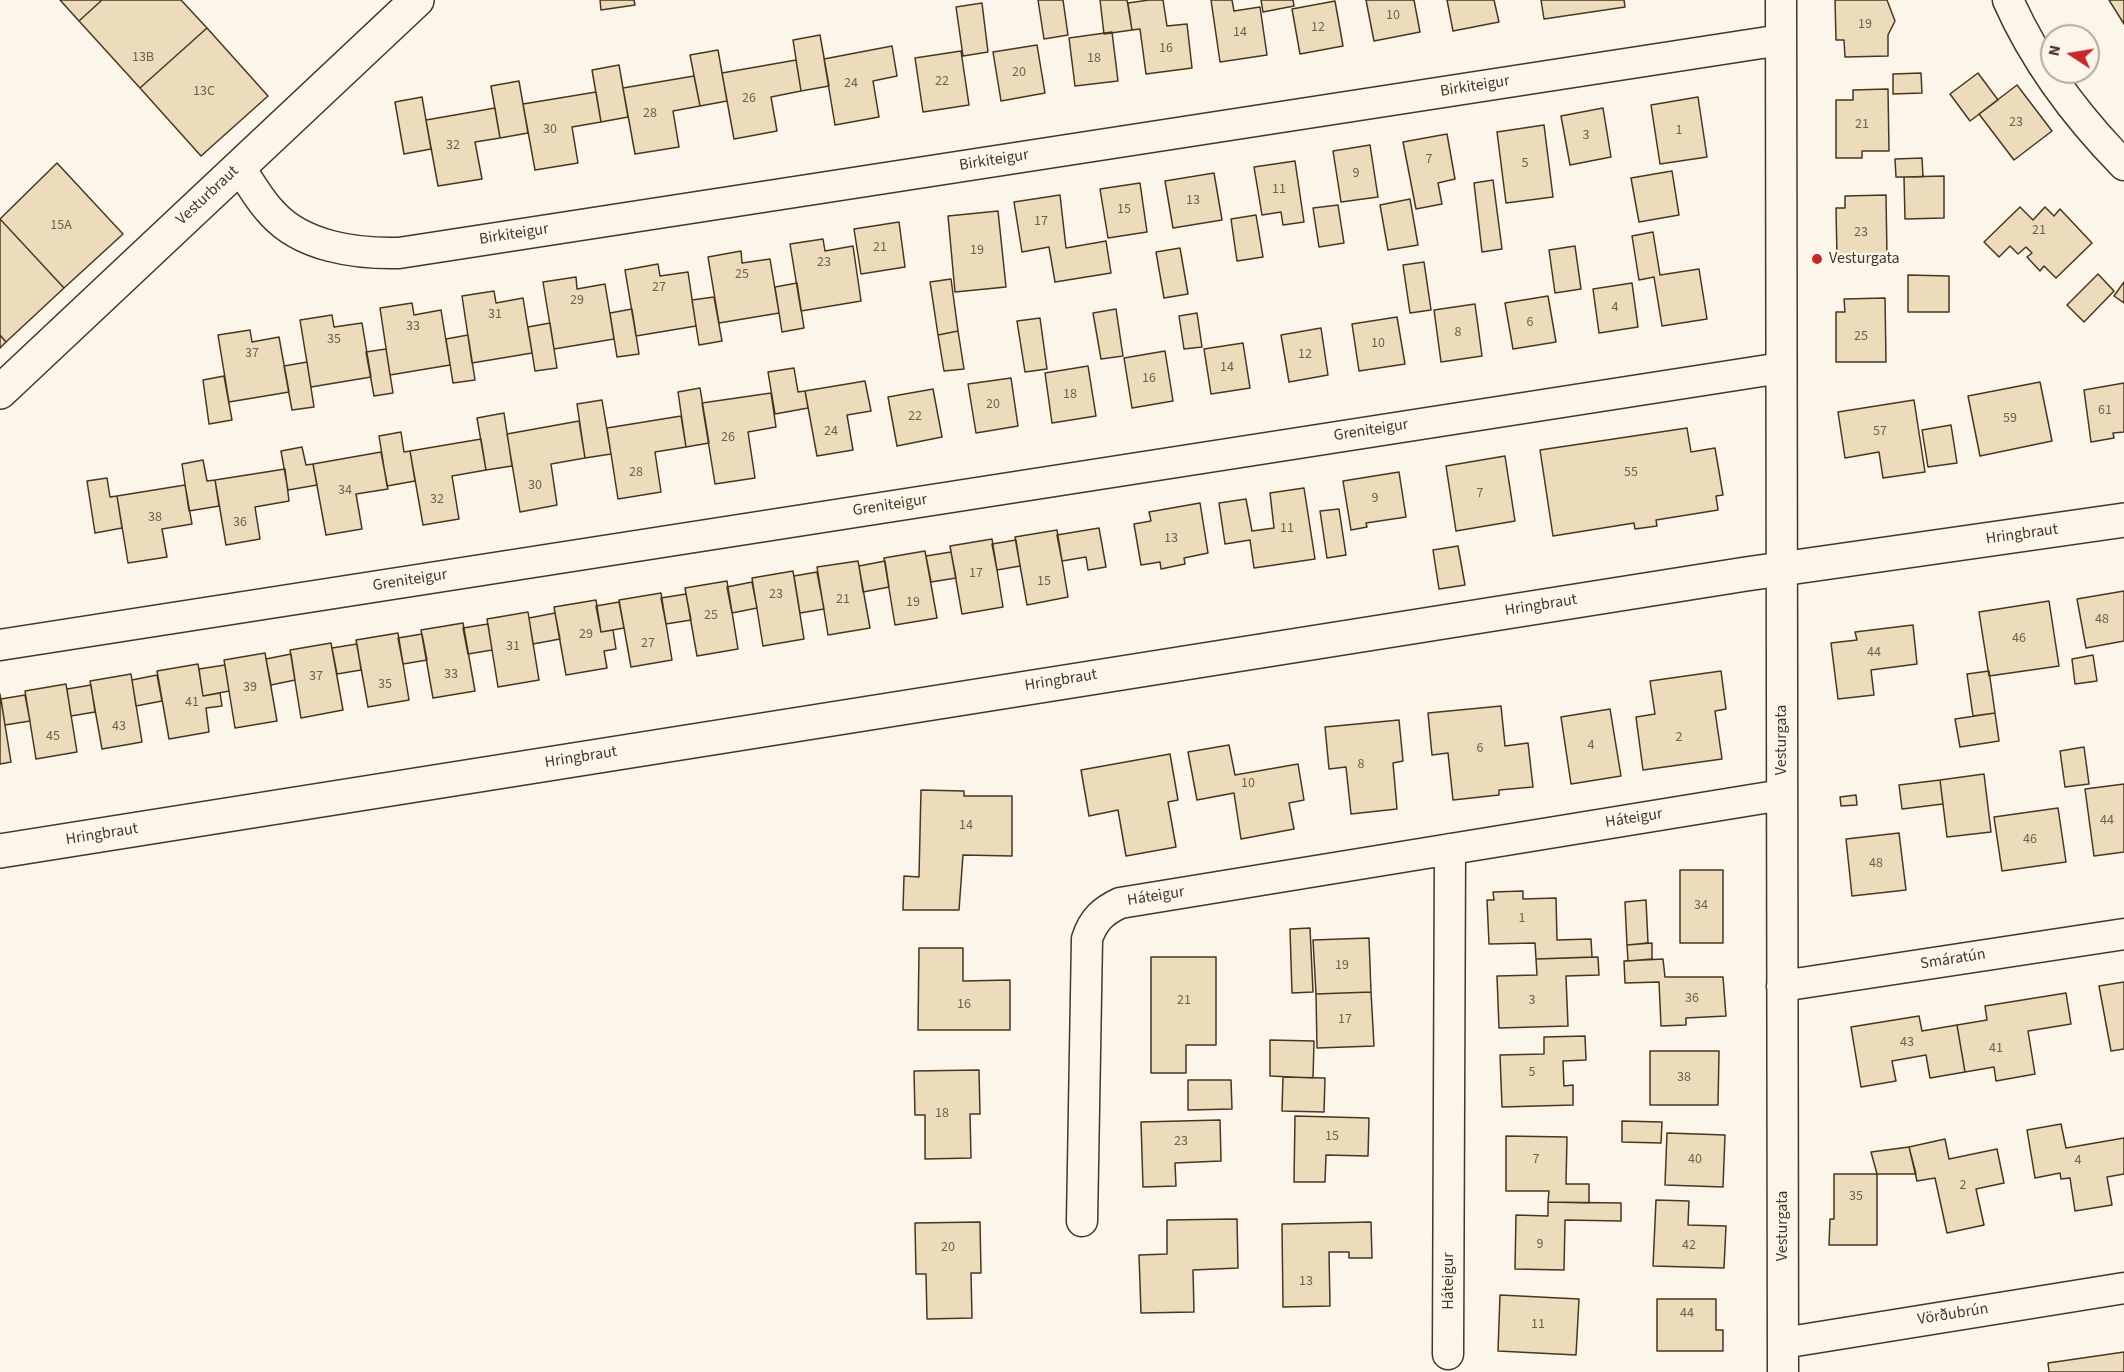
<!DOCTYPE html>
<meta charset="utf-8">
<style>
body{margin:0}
#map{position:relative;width:2124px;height:1372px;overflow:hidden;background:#fbf6e9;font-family:"Source Sans 3",sans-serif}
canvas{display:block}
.north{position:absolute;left:2040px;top:24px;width:60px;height:60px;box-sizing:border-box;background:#fbf6e9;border:2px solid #b4a999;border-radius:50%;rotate:282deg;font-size:16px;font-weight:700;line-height:24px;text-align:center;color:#4a3520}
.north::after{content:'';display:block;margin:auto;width:21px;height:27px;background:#c62828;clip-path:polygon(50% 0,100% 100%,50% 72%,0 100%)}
</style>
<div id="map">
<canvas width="2124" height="1372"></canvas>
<div class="north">N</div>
</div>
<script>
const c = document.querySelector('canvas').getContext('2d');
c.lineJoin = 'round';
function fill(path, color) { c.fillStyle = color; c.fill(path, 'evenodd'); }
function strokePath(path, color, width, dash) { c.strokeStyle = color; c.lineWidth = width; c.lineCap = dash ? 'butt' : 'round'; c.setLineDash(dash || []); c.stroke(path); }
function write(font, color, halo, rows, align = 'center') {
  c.font = font + ' "Source Sans 3",sans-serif'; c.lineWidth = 4.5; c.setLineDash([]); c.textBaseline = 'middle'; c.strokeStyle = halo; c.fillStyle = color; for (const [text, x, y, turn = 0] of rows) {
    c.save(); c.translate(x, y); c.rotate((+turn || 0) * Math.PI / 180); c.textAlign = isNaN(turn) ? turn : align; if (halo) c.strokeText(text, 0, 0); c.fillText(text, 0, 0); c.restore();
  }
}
const building = new Path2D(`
 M60 0H102L79 21Z
 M102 0H181L207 28 140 88 79 21Z
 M600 0H634L635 5 601 10Z
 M1038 0H1063L1068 35 1044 39Z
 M1100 0H1127L1132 30 1104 34Z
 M1149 0H1163L1167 26 1187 24 1192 68 1146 74 1140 29 1132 30 1128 3Z
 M1211 0H1232L1234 11 1260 7 1267 55 1220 62Z
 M1261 0H1293L1294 6 1263 12Z
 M1366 0H1414L1420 32 1374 41Z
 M1447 0H1494L1499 22 1453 31Z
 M1541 0H1624L1625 7 1544 19Z
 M1835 0H1887L1895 21 1888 35V56L1845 57 1844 40H1836Z
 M2109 0H2124V24Z
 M1335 1 1343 46 1300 54 1292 9Z
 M982 3 988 52 963 56 956 7Z
 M207 28 268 96 201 156 140 88Z
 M1112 32 1118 81 1075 86 1069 38Z
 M820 35 829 86 801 91 793 40Z
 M1037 45 1045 93 1001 101 993 52Z
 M892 46 897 76 873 81 879 117 835 125 824 59Z
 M718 50 727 101 700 106 690 55Z
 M961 51 969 105 923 112 915 58Z
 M796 60 801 91 771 97 777 131 734 139 722 73Z
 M619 65 628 117 601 122 592 70Z
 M1921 73 1922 93 1893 94V74Z
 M1978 73 1998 100 1970 121 1950 94Z
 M694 76 700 106 673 111 679 147 635 154 623 88Z
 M519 81 528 133 500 138 491 86Z
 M2017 85 2052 131 2014 160 1979 114Z
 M1888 89 1889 151H1862V158H1836V100H1853V90Z
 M596 92 601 122 572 127 578 163 535 170 523 104Z
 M422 97 431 149 404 154 395 102Z
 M1698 97 1707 157 1660 164 1651 105Z
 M495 108 500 138 475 142 482 179 438 186 426 120Z
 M1603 108 1611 157 1570 165 1561 116Z
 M1544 125 1553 197 1506 203 1497 132Z
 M1447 134 1455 179 1438 183 1442 204 1416 209 1403 142Z
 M1370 145 1378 197 1341 202 1333 151Z
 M1922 158 1923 177H1896L1895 159Z
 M1295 161 1304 222 1283 225 1281 212 1262 215 1254 167Z
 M57 163 123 234 64 288 0 219Z
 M1672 171 1679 215 1639 222 1631 178Z
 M1214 173 1222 220 1173 228 1165 181Z
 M1944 176V218L1905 219 1904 177Z
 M1493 180 1502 249 1482 252 1474 183Z
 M1140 183 1147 232 1108 238 1100 189Z
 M1060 195 1066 248 1106 241 1111 273 1055 282 1049 247 1022 252 1014 202Z
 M1886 195 1887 258H1837L1836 208H1845V196Z
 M1410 199 1418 245 1388 250 1380 205Z
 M1338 205 1344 243 1319 247 1313 208Z
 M2020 207 2033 220 2045 207 2054 216 2060 209 2092 243 2056 278 2044 266 2040 271 2027 257 2032 253 2026 247 2018 254 2010 246 1999 257 1984 242Z
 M998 211 1006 287 955 292 948 216Z
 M1256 215 1263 257 1237 261 1231 219Z
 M0 219 64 288 6 342 0 335Z
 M899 222 905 267 861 274 854 229Z
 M1653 232 1660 275 1699 269 1707 319 1662 326 1654 277 1639 280 1632 236Z
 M823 239 825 251 853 246 861 301 801 311 790 244Z
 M1575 246 1581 289 1555 293 1549 250Z
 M1180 248 1188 294 1164 298 1156 252Z
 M741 251 742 263 770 259 779 313 719 323 708 257Z
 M1424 262 1431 310 1410 313 1403 265Z
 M658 264 660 276 688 272 696 326 636 336 625 270Z
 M2098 274 2114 291 2084 322 2067 305Z
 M1908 275 1949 276V312H1908Z
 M576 277 577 289 605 284 614 339 554 349 543 282Z
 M951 279 958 331 938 335 930 282Z
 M2124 282V303L2114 296Z
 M797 283 804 328 782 332 775 287Z
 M1632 283 1638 327 1599 333 1593 289Z
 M494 291 496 303 523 298 532 353 472 363 462 296Z
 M1548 296 1556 342 1513 349 1505 303Z
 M714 297 722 341 699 345 692 300Z
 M1885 298 1886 362H1836V312H1845L1844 299Z
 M412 303 414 315 441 310 450 365 390 375 380 308Z
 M1475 304 1482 356 1441 362 1434 310Z
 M632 309 639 354 617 357 610 313Z
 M1116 309 1123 356 1101 359 1093 313Z
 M1197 313 1202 347 1184 349 1179 316Z
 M332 315 334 327 362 323 371 377 311 387 300 320Z
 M1397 317 1405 364 1359 371 1352 324Z
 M1040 318 1047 369 1025 372 1017 321Z
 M550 323 557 368 535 371 528 327Z
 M1321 328 1328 375 1289 382 1281 335Z
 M250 330 252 342 279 337 289 392 229 402 218 335Z
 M958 331 964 369 944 371 938 335Z
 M0 335 6 342 0 348Z
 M468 335 475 380 453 383 446 339Z
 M1243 343 1250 388 1211 394 1204 349Z
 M386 349 393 393 374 396 366 352Z
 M1165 351 1173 401 1132 408 1124 358Z
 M307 362 314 407 292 410 284 366Z
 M1088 366 1096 416 1052 423 1045 373Z
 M794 368 798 392 805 391 808 408 775 414 768 372Z
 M224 376 232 420 209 424 203 380Z
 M1011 378 1018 426 976 433 968 384Z
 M865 381 871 411 847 415 853 450 817 456 805 391Z
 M2040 382 2052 441 1980 456 1968 396Z
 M2124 383V432L2113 433 2114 438 2091 442 2084 390Z
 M700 388 709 443 686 447 678 392Z
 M933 389 942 437 897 446 888 397Z
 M771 393 776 427 748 432 755 478 715 484 702 403Z
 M602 400 611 454 585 458 577 404Z
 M1914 400 1925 472 1883 478 1879 452 1845 458 1838 412Z
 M504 413 512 466 486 470 477 418Z
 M681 416 686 447 655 452 661 492 618 499 607 428Z
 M579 421 585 458 551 464 557 505 520 512 507 434Z
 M1951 425 1957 463 1928 467 1922 430Z
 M1687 428 1691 452 1715 448 1723 495 1716 496 1718 510 1656 520 1657 526 1635 529 1634 523 1553 536 1540 450Z
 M401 432 404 452 410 451 415 481 387 486 379 436Z
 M481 439 486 470 452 476 459 519 423 525 410 451Z
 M302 447 306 465 313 464 317 485 288 490 281 451Z
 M381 452 388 489 356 494 362 529 326 535 313 464Z
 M1505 456 1515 521 1456 531 1446 466Z
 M203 460 207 481 215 480 219 506 189 511 182 464Z
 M285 469 289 501 255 507 260 539 226 545 215 480Z
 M1399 472 1406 517 1366 523 1367 527 1351 530 1343 481Z
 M107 478 110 497 117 496 122 528 95 533 87 481Z
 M185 485 192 524 162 529 167 557 128 563 117 496Z
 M1304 488 1315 559 1254 568 1250 540 1225 544 1219 503 1246 499 1252 531 1274 528 1270 493Z
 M1200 503 1208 553 1184 558 1185 564 1161 569 1160 562 1141 565 1134 524 1151 521 1149 512Z
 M1339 509 1346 555 1327 558 1320 511Z
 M1099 528 1106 567 1088 570 1086 557 1062 561 1057 535Z
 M1057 530 1068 597 1027 605 1015 537Z
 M992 539 1003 607 962 614 950 546Z
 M1016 540 1020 566 997 570 992 544Z
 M1458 546 1465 585 1439 589 1433 550Z
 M925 551 937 618 895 625 884 558Z
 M951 552 956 578 931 582 926 556Z
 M858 561 870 628 828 635 817 567Z
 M885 561 889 587 863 592 859 566Z
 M793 571 804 639 763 646 752 578Z
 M817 572 824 609 800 613 794 576Z
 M727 581 738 649 697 656 685 588Z
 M752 582 757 608 732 613 727 587Z
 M2124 591V641L2086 648 2077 599Z
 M661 593 672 660 631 667 619 600Z
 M686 594 691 620 666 624 661 598Z
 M596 600 601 632 613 630 616 649 604 651 607 668 566 675 554 607Z
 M2049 601 2059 666 1989 676 1979 612Z
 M619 602 624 628 601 632 596 606Z
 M528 612 539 680 498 687 487 619Z
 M555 613 560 639 533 644 529 618Z
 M463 623 475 691 433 698 421 630Z
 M488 624 492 650 468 654 463 628Z
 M1913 625 1917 664 1871 670 1874 695 1838 699 1831 643 1857 640 1855 632Z
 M398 633 409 700 368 707 356 640Z
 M422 634 427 660 403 664 398 638Z
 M331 643 343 710 301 718 290 650Z
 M357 644 361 670 337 674 332 648Z
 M265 653 277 721 235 728 224 660Z
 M291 654 295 680 271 685 266 659Z
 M2093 655 2097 681 2075 684 2072 659Z
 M198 664 203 696 220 693 222 706 206 708 209 732 169 739 157 671Z
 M225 665 229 691 203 696 199 669Z
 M1721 671 1726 709 1715 711 1722 759 1643 770 1636 717 1655 714 1650 681Z
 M1989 671 1995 713 1973 716 1967 674Z
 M131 674 142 742 102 749 90 681Z
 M157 675 162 701 136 706 132 680Z
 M66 684 77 752 36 759 25 691Z
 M91 685 95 712 71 716 67 689Z
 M0 694 11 762 0 764Z
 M25 695 30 721 5 725 1 699Z
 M1501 706 1505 746 1528 743 1533 787 1499 790V795L1453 800 1448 753 1432 755 1428 713Z
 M1610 709 1621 776 1571 784 1561 717Z
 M1995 713 1999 741 1960 747 1955 719Z
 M1399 720 1403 761 1393 763 1397 809 1351 814 1346 767 1329 769 1325 727Z
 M1229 745 1235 775 1298 764 1304 800 1289 803 1294 829 1241 839 1234 793 1197 800 1188 752Z
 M2084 747 2089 784 2065 787 2060 751Z
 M1170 754 1178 800 1168 802 1176 847 1126 856 1118 810 1089 816 1081 770Z
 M1984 774 1991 832 1947 837 1940 780Z
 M1940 780 1943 804 1902 809 1899 785Z
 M2124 784V852L2094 856 2085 789Z
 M921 790 964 791V796H1012V856L963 855 959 910H903L904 876 919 877Z
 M1856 795 1857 805 1841 806 1840 797Z
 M2058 808 2066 862 2002 871 1994 817Z
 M1899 833 1906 890 1852 896 1846 839Z
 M1680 870H1723V943H1680Z
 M1523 891V899L1556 898 1557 940 1591 939 1592 957 1536 959 1535 943 1489 944 1487 900H1494L1493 892Z
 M1646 900 1648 943 1627 945 1625 902Z
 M1310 928 1313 992 1292 993 1290 929Z
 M1369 938 1371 992 1316 994 1313 940Z
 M1652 943V959L1628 961 1627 945Z
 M919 948H963V981L1010 980V1030H918Z
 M1151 957H1216V1045H1186V1073H1151Z
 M1598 957 1599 975 1566 976 1568 1026 1499 1028 1497 976 1537 975 1536 959Z
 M1663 959 1665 977H1723L1726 1016 1686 1018V1025L1661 1026 1659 982 1625 983 1624 961Z
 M2124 982V1049L2111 1051 2099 986Z
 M1371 992 1374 1046 1317 1048 1316 994Z
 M2066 993 2071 1024 2028 1031 2035 1074 1996 1081 1994 1067 1965 1072 1957 1025 1987 1020 1985 1006Z
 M1919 1016 1922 1031 1957 1025 1965 1072 1930 1078 1926 1055 1892 1061 1896 1081 1861 1087 1851 1027Z
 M1585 1036 1586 1060 1563 1061 1564 1086 1573 1085V1105L1502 1107 1500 1055 1544 1054V1037Z
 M1270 1040 1314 1041 1313 1078 1270 1076Z
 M1650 1051H1719L1718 1105H1650Z
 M979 1070 980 1114H970L971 1158 925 1159V1115H915L914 1071Z
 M1283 1077 1325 1078 1324 1112 1282 1111Z
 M1188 1080H1231L1232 1109 1188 1110Z
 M1295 1116 1369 1118 1368 1156 1326 1155 1325 1182H1294Z
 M1220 1120 1221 1161 1175 1163 1176 1186 1143 1187 1141 1122Z
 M1622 1121 1662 1122 1661 1143 1622 1142Z
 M2061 1124 2066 1148 2124 1138V1174L2107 1177 2112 1205 2075 1211 2070 1178 2061 1179 2060 1173 2035 1178 2027 1130Z
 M1667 1133 1725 1135 1723 1187 1665 1185Z
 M1506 1136 1567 1137 1566 1184H1589V1203L1548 1202 1549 1191H1506Z
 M1945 1139 1949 1159 1997 1149 2004 1183 1976 1189 1984 1225 1947 1233 1935 1178 1917 1181 1909 1147Z
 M1909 1147 1916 1174H1877L1871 1152Z
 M1834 1174H1877V1245H1829L1830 1219H1834Z
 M1656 1200 1689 1201 1688 1225 1726 1226 1724 1268 1653 1266Z
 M1548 1202 1621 1203V1221L1565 1220 1564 1270 1515 1269 1516 1215 1548 1216Z
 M1237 1219 1238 1268 1193 1270 1194 1312 1141 1313 1139 1255 1167 1254V1220Z
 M980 1222 981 1273H971L972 1318 927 1319 926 1274H916L915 1223Z
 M1371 1222 1372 1258H1349V1252H1329L1330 1306 1283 1307 1282 1224Z
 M1500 1295 1579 1299 1576 1355 1498 1351Z
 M1657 1299H1716V1330H1723V1351H1657Z
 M2124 1352V1372H2049L2048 1363Z`);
const minor = new Path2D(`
 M1781 0 1783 1372
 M2008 0C2035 61 2077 117 2124 165
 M239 167C250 182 259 200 272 213 302 247 357 254 399 253L1781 40
 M0 645 1781 368
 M1782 986 2124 934
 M1082 1221 1087 939C1093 920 1103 911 1120 903L1782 795
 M1783 1343 2124 1288
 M1448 1354 1450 849`);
const tertiary = new Path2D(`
 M0 392 417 0`);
const secondary = new Path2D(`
 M0 851 1746 574 2124 520`);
const markers = [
 [1817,259,6,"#c62828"]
];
const numberNames = [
 ["10",1393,16],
 ["19",1865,25],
 ["12",1318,28],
 ["14",1240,33],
 ["16",1166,49],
 ["13B",143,58],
 ["18",1094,59],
 ["20",1019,73],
 ["22",942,82],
 ["24",851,84],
 ["13C",204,92],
 ["26",749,99],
 ["28",650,114],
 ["23",2016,123],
 ["21",1862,125],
 ["30",550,130],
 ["1",1679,131],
 ["3",1586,136],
 ["32",453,146],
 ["7",1429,160],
 ["5",1525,164],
 ["9",1356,174],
 ["11",1279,190],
 ["13",1193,201],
 ["15",1124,210],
 ["17",1041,222],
 ["15A",61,226],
 ["21",2039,231],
 ["23",1861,233],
 ["21",880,248],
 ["19",977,251],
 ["23",824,263],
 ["25",742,275],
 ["27",659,288],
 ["29",577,301],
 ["4",1615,308],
 ["31",495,315],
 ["6",1530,323],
 ["33",413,327],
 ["8",1458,333],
 ["25",1861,337],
 ["35",334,340],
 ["10",1378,344],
 ["37",252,354],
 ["12",1305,355],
 ["14",1227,368],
 ["16",1149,379],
 ["18",1070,395],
 ["20",993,405],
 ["61",2105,411],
 ["22",915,417],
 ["59",2010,419],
 ["24",831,432],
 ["57",1880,432],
 ["26",728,438],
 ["28",636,473],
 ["55",1631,473],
 ["30",535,486],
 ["34",345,491],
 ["7",1480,494],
 ["9",1375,499],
 ["32",437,500],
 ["38",155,518],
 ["36",240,523],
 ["11",1287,529],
 ["13",1171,539],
 ["17",976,574],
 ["15",1044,582],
 ["23",776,595],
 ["21",843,600],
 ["19",913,603],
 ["25",711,616],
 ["48",2102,620],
 ["29",586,635],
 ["46",2019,639],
 ["27",648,644],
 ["31",513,647],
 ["44",1874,653],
 ["33",451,675],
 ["37",316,677],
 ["35",385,685],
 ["39",250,688],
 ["41",192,703],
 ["43",119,727],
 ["45",53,737],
 ["2",1679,738],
 ["4",1591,746],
 ["6",1480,749],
 ["8",1361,765],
 ["10",1248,784],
 ["44",2107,821],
 ["14",966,826],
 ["46",2030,840],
 ["48",1876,864],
 ["34",1701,906],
 ["1",1522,919],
 ["19",1342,966],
 ["36",1692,999],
 ["21",1184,1001],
 ["3",1532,1001],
 ["16",964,1005],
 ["17",1345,1020],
 ["43",1907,1043],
 ["41",1996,1049],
 ["5",1532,1073],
 ["38",1684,1078],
 ["18",942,1114],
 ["15",1332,1137],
 ["23",1181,1142],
 ["7",1536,1160],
 ["40",1695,1160],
 ["4",2078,1161],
 ["2",1963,1186],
 ["35",1856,1197],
 ["9",1540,1245],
 ["42",1689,1246],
 ["20",948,1248],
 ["13",1306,1282],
 ["44",1687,1314],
 ["11",1538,1325]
];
const streetNames = [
 ["Birkiteigur",1475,87,-9],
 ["Birkiteigur",994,161,-9],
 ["Vesturbraut",208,196,-43],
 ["Birkiteigur",514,235,-9],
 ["Greniteigur",1371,431,-9],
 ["Greniteigur",890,506,-9],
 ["Hringbraut",2022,535,-8],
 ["Greniteigur",410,581,-9],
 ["Hringbraut",1541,606,-9],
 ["Hringbraut",1061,681,-9],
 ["Vesturgata",1782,740,-90],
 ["Hringbraut",581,758,-9],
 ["Háteigur",1634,819,-9],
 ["Hringbraut",102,835,-9],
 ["Háteigur",1156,897,-9],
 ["Smáratún",1953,960,-9],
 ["Vesturgata",1783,1226,-90],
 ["Háteigur",1449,1281,-90],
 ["Vörðubrún",1953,1315,-9]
];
const poiNames = [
 ["Vesturgata",1829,259]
];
fill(building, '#ecdcbc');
strokePath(building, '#4a3520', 1.5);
strokePath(minor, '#4a3520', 33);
strokePath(tertiary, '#4a3520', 36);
strokePath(secondary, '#4a3520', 36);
strokePath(minor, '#fbf6e9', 30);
strokePath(tertiary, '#fbf6e9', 33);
strokePath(secondary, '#fbf6e9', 33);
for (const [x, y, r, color] of markers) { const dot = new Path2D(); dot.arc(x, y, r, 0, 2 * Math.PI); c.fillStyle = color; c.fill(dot); strokePath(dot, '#fbf6e9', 2); }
write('14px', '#725f47', null, numberNames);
write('16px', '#4a3520', '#fbf6e9', streetNames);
write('16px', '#4a3520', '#fbf6e9', poiNames, 'left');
</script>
